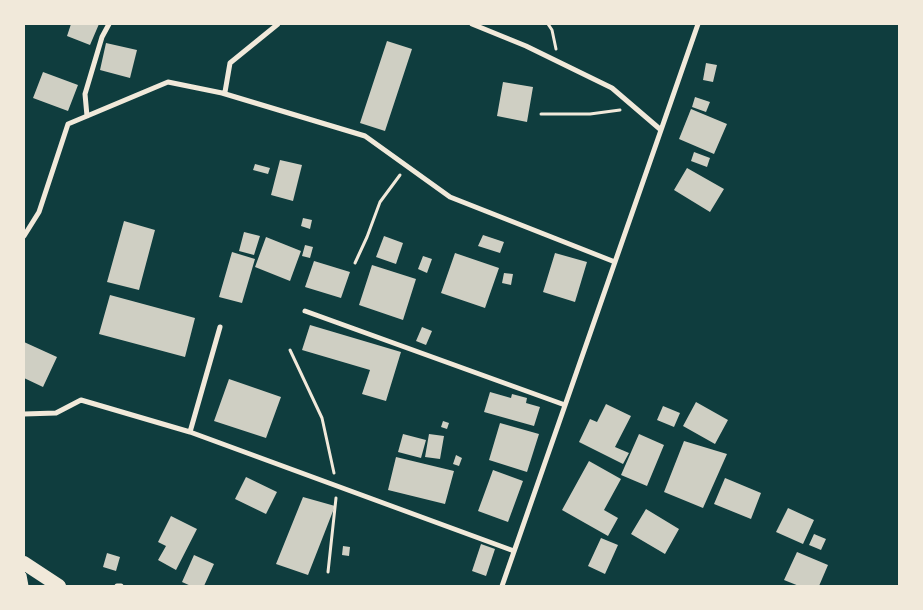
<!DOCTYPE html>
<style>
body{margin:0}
#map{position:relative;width:923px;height:610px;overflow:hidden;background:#0f3d3e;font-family:"Noto Serif",serif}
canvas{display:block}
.frame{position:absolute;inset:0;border:25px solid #f1e9da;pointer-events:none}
</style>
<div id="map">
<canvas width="923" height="610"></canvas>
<div class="frame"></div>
</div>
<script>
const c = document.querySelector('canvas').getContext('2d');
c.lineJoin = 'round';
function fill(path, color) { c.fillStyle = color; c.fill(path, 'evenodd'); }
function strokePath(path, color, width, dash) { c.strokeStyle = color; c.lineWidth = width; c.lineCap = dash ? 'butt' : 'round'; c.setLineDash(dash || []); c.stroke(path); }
const building = new Path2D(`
 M71 24H99L90 45 67 36Z
 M387 41 412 49 385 131 360 123Z
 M106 43 137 50 130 78 100 70Z
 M706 63 717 65 713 82 703 80Z
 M43 72 78 85 68 111 33 98Z
 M503 82 533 87 527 122 497 116Z
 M695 97 710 102 706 112 692 107Z
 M691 109 727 124 714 154 679 139Z
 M694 152 710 158 707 167 691 161Z
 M280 160 302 165 293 201 271 195Z
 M255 164 270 168 268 174 253 170Z
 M687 168 724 189 710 212 674 190Z
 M303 218 312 220 310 229 301 226Z
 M124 221 155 230 139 290 107 282Z
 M244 232 260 236 254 255 239 251Z
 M483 235 504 242 500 253 478 246Z
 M384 236 403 243 396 264 376 257Z
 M266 237 301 251 290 281 255 267Z
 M305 245 313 247 310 258 302 256Z
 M232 252 255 259 242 303 219 297Z
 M455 253 499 268 485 308 441 293Z
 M555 253 587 262 575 302 543 292Z
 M423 256 432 259 427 273 418 269Z
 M314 261 350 272 341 298 305 287Z
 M372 265 416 279 403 320 359 305Z
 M504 273 513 274 511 285 502 283Z
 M110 295 195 318 185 357 99 334Z
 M310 325 401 352 386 401 362 394 370 370 302 350Z
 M422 327 432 331 426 345 416 341Z
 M24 342 57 357 43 387 24 378Z
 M229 379 281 397 266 438 214 421Z
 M490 392 511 398 512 394 527 398 526 403 540 407 534 426 484 412Z
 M696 402 728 420 715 444 683 426Z
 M606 404 631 416 615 447 629 453 623 464 579 442 590 419 597 422Z
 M663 406 680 413 674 427 657 420Z
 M443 421 449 423 447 429 441 427Z
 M500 423 539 434 527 472 489 460Z
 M403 434 426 440 421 458 398 452Z
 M429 434 444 436 440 459 425 457Z
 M639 434 664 445 647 486 621 475Z
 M684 441 727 454 703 508 664 492Z
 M456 455 462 458 459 466 453 464Z
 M396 457 454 471 445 504 388 490Z
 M589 461 621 479 604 510 618 518 608 536 562 510Z
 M493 470 523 481 508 522 478 511Z
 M246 477 277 492 266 514 235 499Z
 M725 478 761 493 751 519 714 504Z
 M303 497 335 506 308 575 276 564Z
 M788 508 814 520 803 544 776 532Z
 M646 509 679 529 665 554 631 534Z
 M171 516 197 529 176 570 158 560 166 546 158 542Z
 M814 534 826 539 821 550 809 545Z
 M601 538 618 545 605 574 588 566Z
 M481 544 495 549 486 576 472 571Z
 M343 546 350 547 349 556 342 555Z
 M797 552 828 565 819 586H799L784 580Z
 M107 553 120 557 116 571 103 567Z
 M194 555 214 564 204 586H191L182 582Z`);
const path = new Path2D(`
 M548 24 552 30 556 49
 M541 114H590L620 110
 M355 263 367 237 380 202 400 175
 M290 350 322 418 334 473
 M328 572 336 498`);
const minor = new Path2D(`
 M472 24 526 46 612 88 661 130
 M222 93 225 92 230 63 278 24
 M87 116 85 94 102 37 109 24
 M24 236 39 212 68 124 168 82 222 93 365 136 450 197 615 262
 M305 311 565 405
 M220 327 190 432 514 551
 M24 414 56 413 81 400 190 432
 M24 575 26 586
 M117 586H121
 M502 586 698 24`);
const trunk = new Path2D(`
 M24 563 59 586`);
fill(building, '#cfcfc3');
strokePath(path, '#f1e9da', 3);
strokePath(minor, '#f1e9da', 5);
strokePath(trunk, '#f1e9da', 14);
</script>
